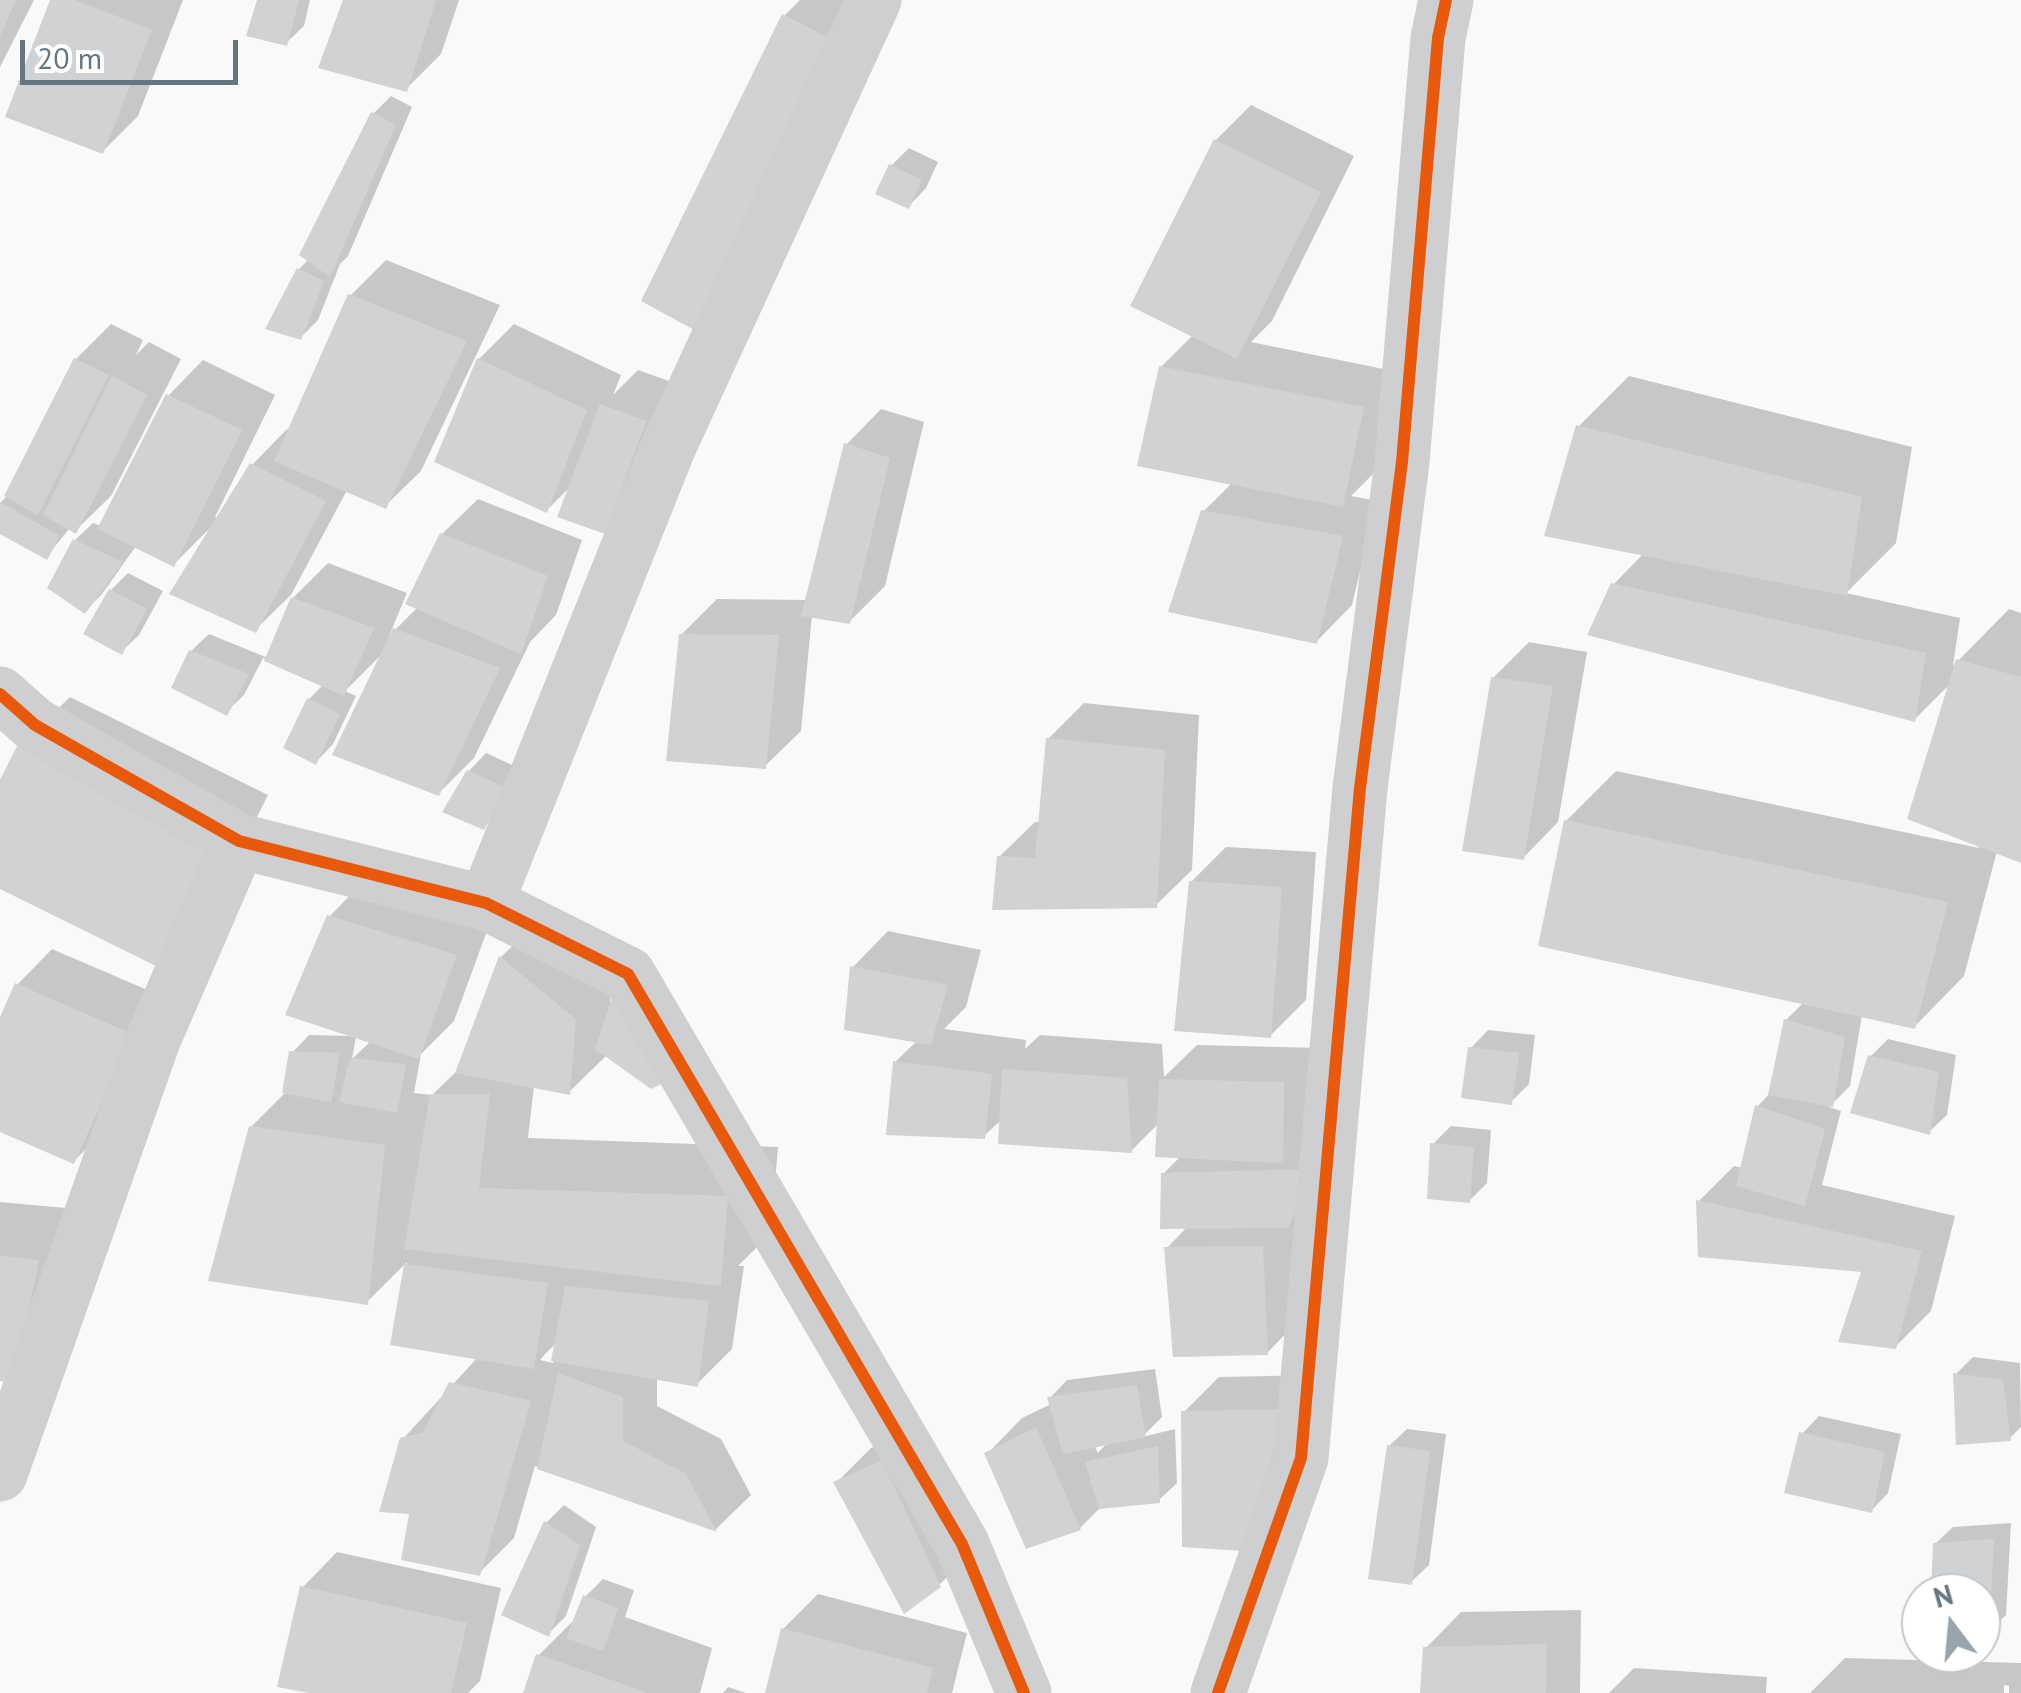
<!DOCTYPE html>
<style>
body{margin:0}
#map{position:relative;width:2021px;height:1693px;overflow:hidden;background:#f9f9f9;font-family:"PT Sans",sans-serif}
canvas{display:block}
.north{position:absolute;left:1901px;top:1573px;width:100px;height:100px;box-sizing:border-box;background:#fff;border:2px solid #c1c8cd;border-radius:50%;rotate:344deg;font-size:28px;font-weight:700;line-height:40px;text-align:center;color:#657683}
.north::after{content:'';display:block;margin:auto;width:35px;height:45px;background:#99a4ac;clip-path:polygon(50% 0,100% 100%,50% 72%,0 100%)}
.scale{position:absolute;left:20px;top:40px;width:218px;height:45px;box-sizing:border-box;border:5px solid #657683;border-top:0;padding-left:12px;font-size:30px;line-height:35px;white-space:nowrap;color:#657683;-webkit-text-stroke:8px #fff;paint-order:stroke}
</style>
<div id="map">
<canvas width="2021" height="1693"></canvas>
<div class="north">N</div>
<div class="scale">20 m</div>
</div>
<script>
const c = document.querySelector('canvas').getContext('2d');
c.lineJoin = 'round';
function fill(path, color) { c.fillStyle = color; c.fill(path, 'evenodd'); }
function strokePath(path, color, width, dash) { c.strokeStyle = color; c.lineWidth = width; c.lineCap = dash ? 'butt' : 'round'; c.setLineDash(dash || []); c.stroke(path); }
const shadow = new Path2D(`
 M0 0H34L0 67Z
 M52 0H183L138 116 103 151Z
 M260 0H310L304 26 286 43Z
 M346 0H459L441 54 406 89Z
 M800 0H859L731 293 784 16Z
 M391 96 412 107 348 256 340 264 318 320 300 338 299 269 309 259 373 114Z
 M1251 105 1354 156 1272 321 1251 342 1398 372 1378 469 1351 496 1377 501 1352 605 1317 641 1204 511 1233 482 1161 367 1193 335 1216 140Z
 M909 148 938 162 926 188 909 206 891 166Z
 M386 260 500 305 421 471 385 506 347 490 291 595 255 630 210 528 174 564 136 546 102 594 85 611 75 540 93 523 101 526 168 396 203 360 275 395 215 517 219 519 252 465 287 429 290 431 350 296Z
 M111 324 143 340 136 355 149 342 181 359 111 496 75 531 70 528 46 557 0 531V503L7 496 76 359Z
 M514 324 621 375 613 395 638 370 680 385 604 531 572 485 547 510 475 363Z
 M1629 376 1912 447 1896 543 1846 593 1960 618 1953 666 2009 609 2021 613V861L1997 851 1964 976 1914 1027 1862 1015 1850 1086 1829 1107 1841 1111 1822 1185 1955 1216 1931 1311 1895 1347 1865 1269 1699 1201 1734 1166 1743 1168 1757 1107 1771 1092 1786 1020 1804 1002 1566 821 1616 771 1979 848 1952 682 1915 719 1613 585 1644 553 1578 427Z
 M881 409 924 422 885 586 849 622 812 615 801 731 765 766 681 635 717 599 808 600 846 445Z
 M478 499 582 540 556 615 530 642 474 758 439 793 383 653 345 691 356 696 333 744 316 762 309 699 324 684 263 658 244 695 226 712 191 651 209 634 268 658 293 598 328 563 407 593 389 636 418 607 442 534Z
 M128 573 163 591 139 635 121 652 111 590Z
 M1529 642 1587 652 1558 822 1523 858 1493 678Z
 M70 697 268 795 208 914 0 886V785L19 747Z
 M1084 703 1199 715 1192 870 1156 905 999 857 1035 822H1041L1048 739Z
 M486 753 523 770 501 809 483 827 469 771Z
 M1226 847 1316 852 1306 1000 1270 1036 1191 882Z
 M364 881 491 920 454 1021 421 1054 414 1093 432 1095 459 1069 501 957 536 923 610 983V1008L605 1057 569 1092 534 1086 528 1138 778 1147 771 1233 738 1266H744L732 1349 697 1384 657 1377V1406L721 1439 751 1495 716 1529 535 1466 514 1538 479 1573 412 1511 402 1440 478 1357 393 1343 407 1262 367 1302 251 1127 285 1093 292 1053 309 1035 353 1036 329 917ZM356 1036 371 1041 352 1059ZM557 1342 553 1363 540 1360 546 1353Z
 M888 931 981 950 966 1007 944 1029 1026 1040 1025 1049 1040 1035 1162 1044 1164 1077 1197 1045 1318 1048 1302 1317 1267 1353 1167 1248 1188 1226 1163 1174 1181 1156 1159 1123 1131 1151 1002 1119 984 1136 895 1062 917 1041 853 967Z
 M52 949 166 998 109 1126 74 1161 0 1129V1023L17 985Z
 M1488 1030 1535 1035 1529 1084 1511 1102 1471 1048Z
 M1888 1039 1956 1055 1947 1115 1929 1132 1870 1057Z
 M1451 1126 1491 1130 1487 1183 1469 1201 1433 1144Z
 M0 1202 88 1210 0 1378Z
 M1973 1357 2020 1363 2021 1427 2010 1438 1956 1374Z
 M1155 1369 1162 1417 1142 1437 1175 1429 1177 1483 1159 1500 1102 1506 1080 1528 987 1454 1022 1418 1051 1404 1050 1398 1067 1380ZM1108 1442 1098 1453 1094 1445Z
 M1320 1375 1277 1512 1184 1412 1219 1377Z
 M1819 1416 1901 1434 1888 1493 1871 1511 1802 1434Z
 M917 1426 975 1550 939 1585 836 1483 871 1448Z
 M1407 1429 1446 1434 1429 1565 1411 1582 1389 1446Z
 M564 1505 596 1527 566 1616 548 1634 546 1523Z
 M2011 1523 2006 1615 1988 1632 1981 1631V1593H1933L1935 1544 1953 1527Z
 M337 1552 501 1588 480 1681 468 1693H322L302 1588Z
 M603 1579 634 1590 625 1617 712 1648 700 1693H526L538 1656 578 1616 585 1597Z
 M818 1594 967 1633 952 1693H768L783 1629Z
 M1581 1610 1580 1693H1423L1426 1648 1461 1612Z
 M1845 1658 2021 1663V1693H2009V1686L2004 1685V1693H1810Z
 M1634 1668 1767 1677 1766 1693H1609Z
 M728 1687 746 1693H723Z`);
const building = new Path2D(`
 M0 0H16L0 36Z
 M50 0H75L152 30 103 154 5 117Z
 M257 0H299L287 46 246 36Z
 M343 0H436L407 92 318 68Z
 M782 14 835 41 696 331 641 301Z
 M371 112 396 125 330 277 299 255Z
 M1214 139 1321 192 1237 359 1130 306Z
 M889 164 922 180 909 209 875 194Z
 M297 268 324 281 301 340 265 329Z
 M348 294 467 341 386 509 274 461Z
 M74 358 109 375 38 515 4 496Z
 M477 358 587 410 547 513 434 462Z
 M1159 366 1364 407 1343 507 1137 466Z
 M112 376 147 395 76 534 43 515Z
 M166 394 242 430 174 567 97 529Z
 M600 404 646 421 605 534 557 517Z
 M1576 425 1862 497 1847 596 1544 536Z
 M844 443 890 458 850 624 801 616Z
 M250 463 326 501 256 633 169 594Z
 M0 502 60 536 47 560 0 534Z
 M1201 510 1343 536 1317 644 1168 612Z
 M440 533 548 576 521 654 405 604Z
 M73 539 123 562 85 614 47 588Z
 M1611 583 1926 653 1915 722 1587 635Z
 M109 589 147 609 122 655 83 634Z
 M291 597 374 628 344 696 264 661Z
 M393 628 500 668 439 796 332 755Z
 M679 634 779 635 766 769 666 761Z
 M189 650 249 674 227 716 171 688Z
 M1956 659 2021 677V863L1907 819Z
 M1491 677 1553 686 1524 860 1462 851Z
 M307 698 340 714 316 765 283 748Z
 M1046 738 1165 750 1157 908 992 910 997 856 1035 858Z
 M17 746 219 846 158 967 0 889V780Z
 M467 770 507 788 484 830 442 812Z
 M1564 820 1948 902 1915 1029 1538 946Z
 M1189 881 1282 887 1271 1038 1174 1031Z
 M327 915 457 955 419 1059 285 1015Z
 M499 956 576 1019 570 1095 455 1073Z
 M850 966 948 985 931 1045 844 1030Z
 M15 983 132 1034 74 1164 0 1132V1017Z
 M613 994 672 1079 651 1089 595 1049Z
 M1784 1019 1845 1037 1833 1107 1768 1095Z
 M1468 1047 1519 1053 1512 1105 1461 1098Z
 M289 1051 340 1053 331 1102 282 1093Z
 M1868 1055 1939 1072 1930 1135 1850 1113Z
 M350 1058 406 1064 397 1113 339 1102Z
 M893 1061 992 1074 985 1139 886 1135Z
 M1002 1069 1127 1078 1132 1153 998 1144Z
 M1159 1079 1284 1082 1283 1163 1155 1157Z
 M430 1094H490L479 1188 728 1196 721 1286 404 1249Z
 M1755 1105 1825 1129 1805 1206 1736 1186Z
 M249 1126 385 1145 368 1305 208 1281Z
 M1430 1143 1474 1147 1470 1203 1427 1199Z
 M1315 1169 1288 1228 1160 1229 1161 1173Z
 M1696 1200 1922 1251 1896 1349 1838 1342 1861 1272 1698 1257Z
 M1263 1246 1268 1355 1173 1357 1164 1247Z
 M0 1256 39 1260 14 1383 0 1381Z
 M404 1264 548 1283 534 1369 390 1345Z
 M565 1286 709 1301 698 1387 551 1361Z
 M558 1373 623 1397V1441L686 1474 717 1532 537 1469Z
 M1953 1373 2003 1380 2011 1441 1956 1445Z
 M449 1382 531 1401 480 1576 401 1560 409 1514 379 1512 400 1438 423 1432Z
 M1137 1385 1146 1437 1063 1454 1047 1397Z
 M1286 1409 1243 1551 1182 1547 1181 1411Z
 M1036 1427 1081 1530 1026 1549 984 1453Z
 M1799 1432 1885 1452 1872 1513 1784 1493Z
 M1387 1445 1430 1451 1412 1585 1368 1579Z
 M1158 1446 1160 1503 1099 1509 1085 1462Z
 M882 1460 941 1587 904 1614 833 1482Z
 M544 1521 580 1545 549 1637 501 1615Z
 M1994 1539 1989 1635 1981 1634V1593H1931L1933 1543Z
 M300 1586 467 1623 451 1693H309L277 1687Z
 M583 1595 618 1608 603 1651 566 1638Z
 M781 1628 933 1668 927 1693H765Z
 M1547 1644 1546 1693H1420L1423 1647Z
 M536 1654 646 1692V1693H523Z`);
const minor = new Path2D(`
 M0 694 35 725 239 841 486 903 628 974 962 1544 1024 1693
 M486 903 668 448 874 0
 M0 1474 153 1040 239 841
 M1218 1693 1301 1458 1360 788 1402 462 1438 38 1446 0`);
const cycleway = new Path2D(`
 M0 694 35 725 239 841 486 903 628 974 962 1544 1024 1693
 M1218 1693 1301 1458 1360 788 1402 462 1438 38 1446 0`);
fill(shadow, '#0003');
fill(building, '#d0d2d3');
strokePath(minor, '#cecfd0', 55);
strokePath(cycleway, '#e8590c', 12);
</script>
